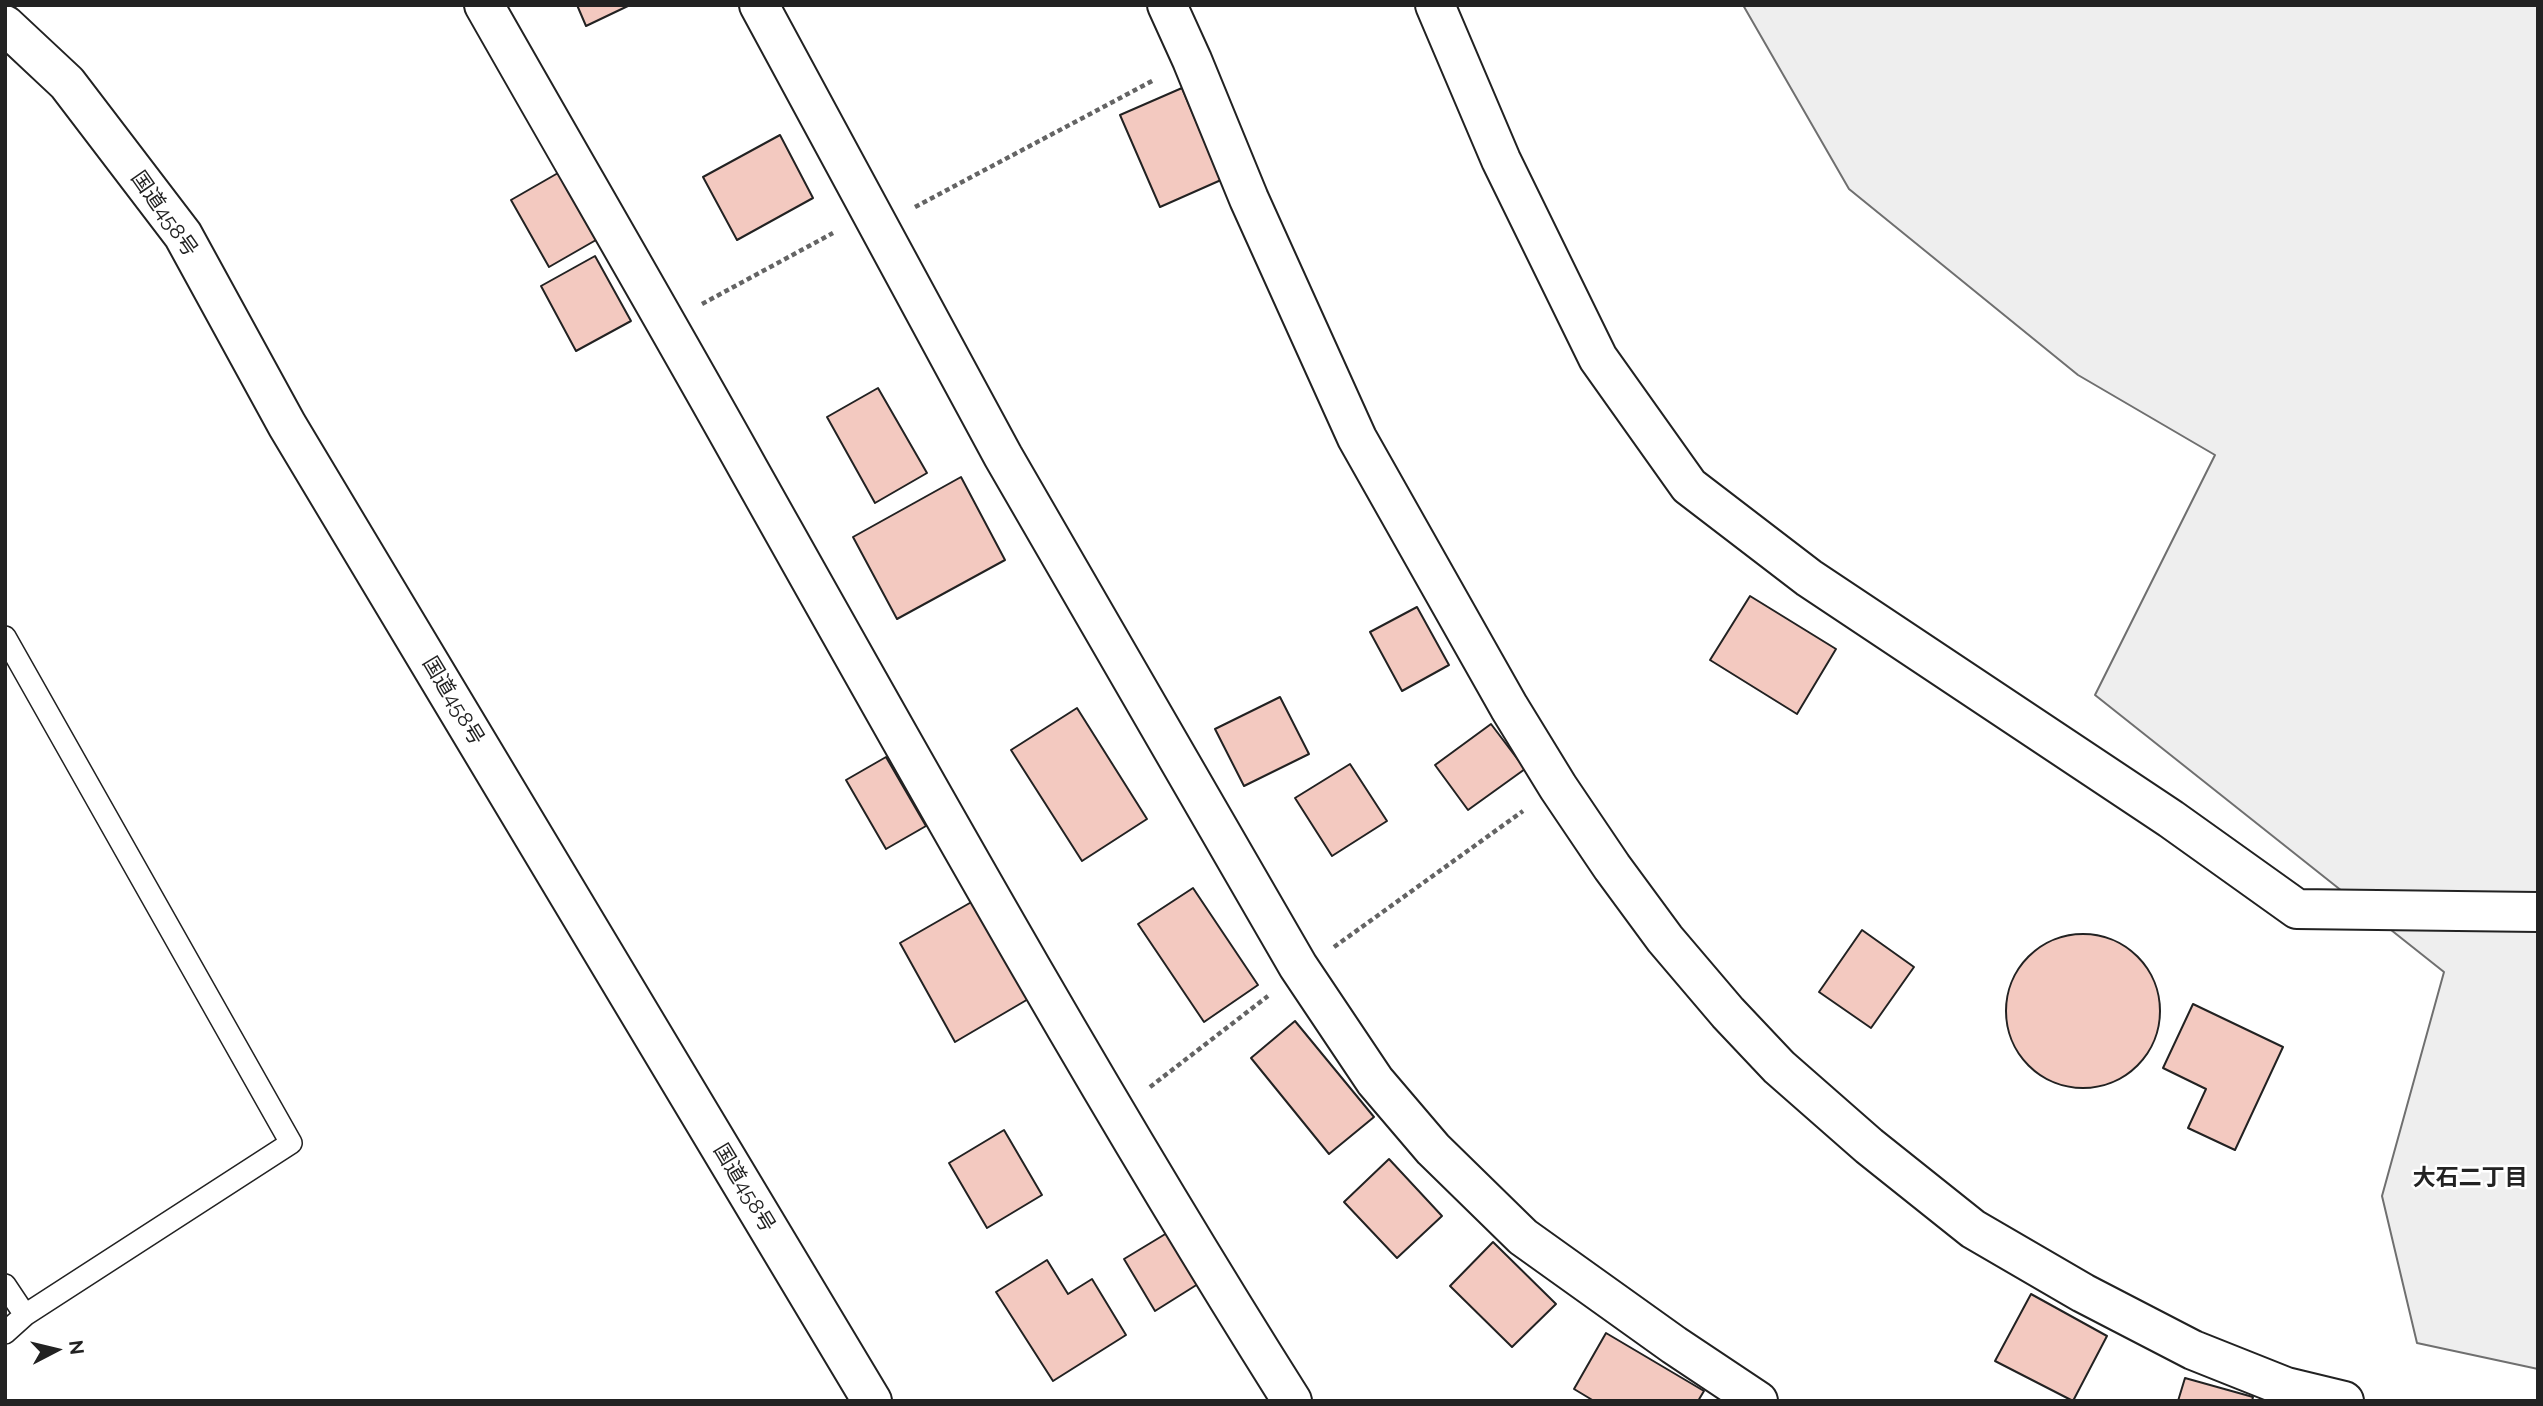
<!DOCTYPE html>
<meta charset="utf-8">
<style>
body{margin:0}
#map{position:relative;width:2543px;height:1406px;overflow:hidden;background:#fff;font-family:Raleway,sans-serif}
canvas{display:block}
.frame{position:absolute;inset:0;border:7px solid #222;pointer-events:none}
.north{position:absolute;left:21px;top:1315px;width:70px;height:70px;-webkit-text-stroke:5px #fff;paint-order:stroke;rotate:83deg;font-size:19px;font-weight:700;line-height:28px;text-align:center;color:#222}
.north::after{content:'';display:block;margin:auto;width:24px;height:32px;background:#222;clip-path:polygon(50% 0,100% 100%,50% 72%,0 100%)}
</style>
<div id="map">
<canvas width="2543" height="1406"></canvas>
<div class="frame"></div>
<div class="north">N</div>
</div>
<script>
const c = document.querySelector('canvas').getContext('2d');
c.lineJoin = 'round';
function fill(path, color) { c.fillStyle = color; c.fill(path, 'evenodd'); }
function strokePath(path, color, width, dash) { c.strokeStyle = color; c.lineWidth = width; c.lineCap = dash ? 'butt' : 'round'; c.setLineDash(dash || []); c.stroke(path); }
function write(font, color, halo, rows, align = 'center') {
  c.font = font + ' Raleway,"Noto Sans JP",sans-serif'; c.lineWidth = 5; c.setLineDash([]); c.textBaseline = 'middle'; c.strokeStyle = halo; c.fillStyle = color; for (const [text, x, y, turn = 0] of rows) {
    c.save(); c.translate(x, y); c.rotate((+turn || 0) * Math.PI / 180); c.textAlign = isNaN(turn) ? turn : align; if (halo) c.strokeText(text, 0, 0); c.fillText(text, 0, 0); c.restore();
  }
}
const green = new Path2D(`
 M1743 5H2538V1369L2417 1343 2382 1196 2444 972 2095 695 2215 455 2078 375 1849 189Z`);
const building = new Path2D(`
 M577 5H630L586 26Z
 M1182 88 1221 180 1160 207 1120 115Z
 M780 135 813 198 737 240 703 177Z
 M558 173 596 240 549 267 511 200Z
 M595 256 631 321 576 351 541 286Z
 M878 388 927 473 875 503 827 417Z
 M961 477 1005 560 897 619 853 537Z
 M1750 596 1836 649 1797 714 1710 660Z
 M1417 607 1449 665 1402 691 1370 632Z
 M1280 697 1309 754 1244 786 1215 729Z
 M1077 708 1147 819 1082 861 1011 750Z
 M1491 724 1525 769 1468 810 1435 765Z
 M886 757 926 826 886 849 846 780Z
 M1350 764 1387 821 1332 856 1295 798Z
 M1193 888 1258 985 1204 1022 1138 924Z
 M975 900 1030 998 955 1042 900 943Z
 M1862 930 1914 967 1871 1028 1819 992Z
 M2006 1011a77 77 0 1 1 154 0a77 77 0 1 1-154 0Z
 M2193 1004 2283 1047 2235 1150 2188 1128 2206 1089 2163 1068Z
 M1295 1021 1374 1117 1329 1154 1251 1058Z
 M1004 1130 1042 1195 987 1228 949 1163Z
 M1389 1159 1442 1216 1397 1258 1344 1202Z
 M1167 1233 1198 1284 1155 1311 1124 1259Z
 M1493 1242 1556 1304 1512 1347 1450 1286Z
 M1047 1260 1068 1294 1092 1279 1126 1335 1053 1381 996 1292Z
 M2031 1294 2107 1336 2073 1401 1995 1361Z
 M1606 1333 1704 1391 1698 1401H1594L1574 1389Z
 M2185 1378 2253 1397 2252 1401H2178Z`);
const path = new Path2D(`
 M915 207 1154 80
 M702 304 833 233
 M1334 947 1523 811
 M1150 1087 1268 996`);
const lane = new Path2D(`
 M5 637 291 1143 25 1315 5 1333
 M5 1285 25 1315`);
const street = new Path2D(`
 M484 5C572 160 662 314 749 470 925 783 1100 1097 1292 1401
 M759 5 1003 456 1298 966 1375 1081 1433 1149 1523 1237 1674 1345 1758 1401
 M1167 5 1192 60 1249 199 1357 438 1509 707 1558 787 1612 867 1665 939 1728 1013 1779 1067 1869 1146 1973 1229 2083 1293 2193 1350 2286 1387 2344 1401
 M1435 5 1501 160 1598 358 1689 486 1809 578 2171 819 2297 909 2538 912`);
const highway = new Path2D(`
 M5 25 67 83 183 235 287 425 872 1401`);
const streetNames = [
 ["国道458号",164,214,55],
 ["国道458号",453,701,59],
 ["国道458号",744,1188,59]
];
const neighbourhoodNames = [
 ["大石二丁目",2470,1178]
];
fill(green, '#eee');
strokePath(green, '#6f6f6f', 2);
fill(building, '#f3c9c0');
strokePath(building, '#222', 2);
strokePath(lane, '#222', 24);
strokePath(street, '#222', 42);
strokePath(highway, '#222', 42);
strokePath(path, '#646464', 4.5, [5, 3.5]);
strokePath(lane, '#fff', 21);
strokePath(street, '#fff', 38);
strokePath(highway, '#fff', 38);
write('21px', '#222', '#fff', streetNames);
write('bold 23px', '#222', '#fff', neighbourhoodNames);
</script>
